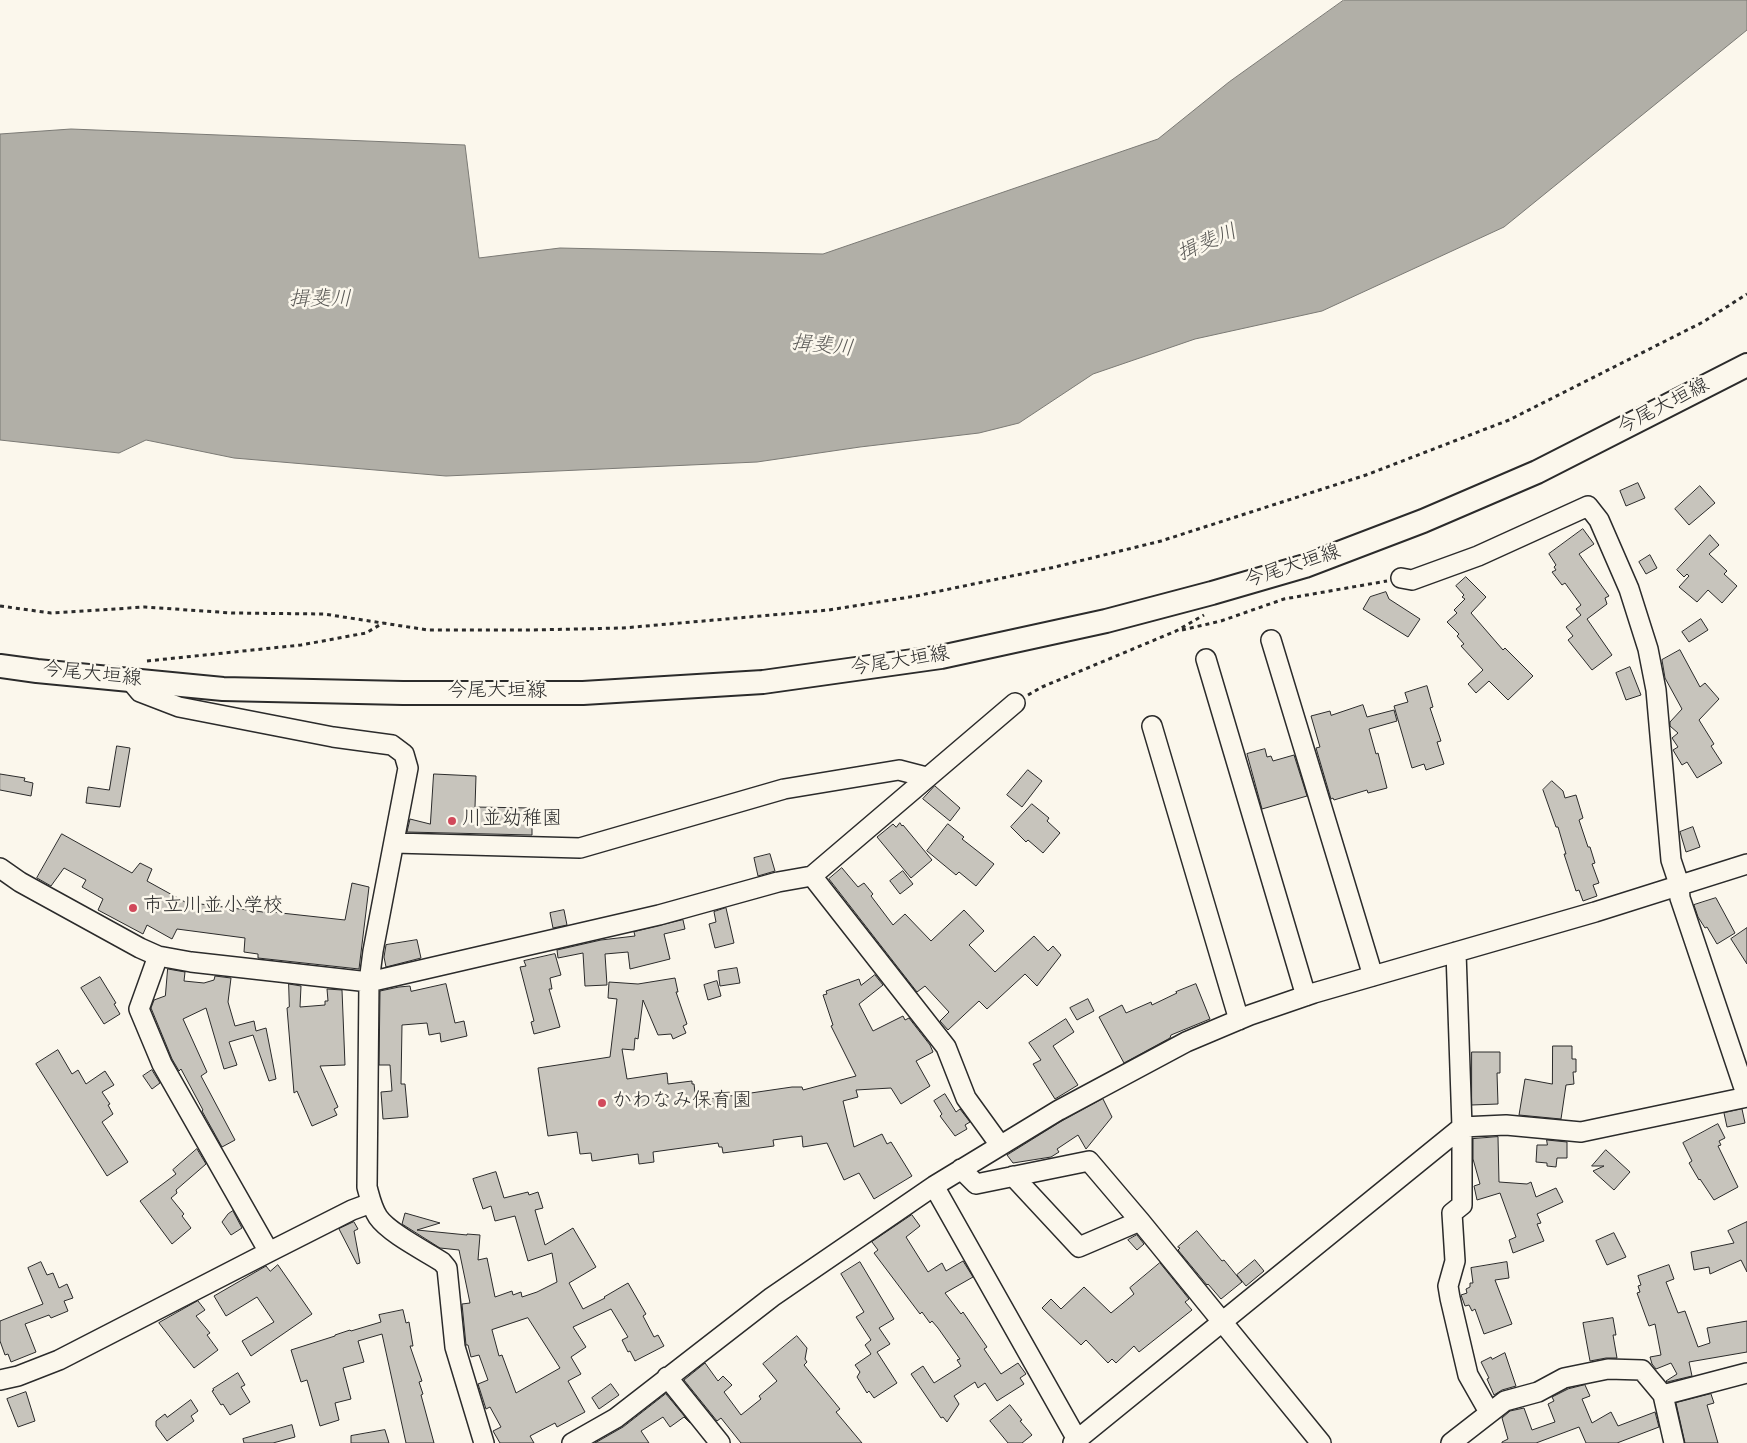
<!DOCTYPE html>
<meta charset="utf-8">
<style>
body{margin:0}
canvas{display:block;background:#fbf7ec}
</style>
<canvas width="1747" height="1443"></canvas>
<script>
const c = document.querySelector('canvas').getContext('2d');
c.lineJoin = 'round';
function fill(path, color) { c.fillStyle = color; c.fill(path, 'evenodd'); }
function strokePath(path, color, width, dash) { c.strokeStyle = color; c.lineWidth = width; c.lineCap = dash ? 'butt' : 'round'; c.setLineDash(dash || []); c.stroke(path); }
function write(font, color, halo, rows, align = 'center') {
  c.font = font + ' "Indie Flower","Klee One",sans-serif'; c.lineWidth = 5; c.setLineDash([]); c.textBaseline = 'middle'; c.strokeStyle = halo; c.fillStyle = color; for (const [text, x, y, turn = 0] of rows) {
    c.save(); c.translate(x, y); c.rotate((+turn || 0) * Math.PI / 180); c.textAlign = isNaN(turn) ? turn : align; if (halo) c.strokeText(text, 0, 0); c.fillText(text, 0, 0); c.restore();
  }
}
const water = new Path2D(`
 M1344 0H1747V30L1504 227 1322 311 1195 339 1093 374 1019 423 979 433 860 447 757 462 446 476 234 458 146 440 119 453 0 440V134L71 129 465 145 479 258 560 248 823 254 1158 139 1229 82Z`);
const building = new Path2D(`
 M1638 483 1645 498 1626 506 1620 491Z
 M1700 486 1715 503 1689 525 1675 509Z
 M1583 529 1594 544 1579 554 1609 596 1605 598 1607 604 1587 619 1612 655 1592 670 1568 640 1573 636 1566 627 1581 615 1576 609 1581 605 1565 583 1562 585 1552 572 1556 570 1554 567 1556 565 1549 554Z
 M1710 535 1719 545 1709 554 1727 571 1724 574 1737 586 1722 603 1708 590 1697 602 1679 587 1689 576 1687 574 1684 577 1677 570Z
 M1650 555 1657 568 1646 574 1639 562Z
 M1466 577 1486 597 1471 613 1503 650 1505 648 1533 676 1508 700 1489 681 1476 693 1468 684 1483 670 1461 646 1464 644 1457 636 1459 634 1447 622 1457 613 1454 610 1465 599 1462 597 1464 595 1456 586Z
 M1386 592 1389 599 1420 619 1408 637 1363 609 1370 597Z
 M1701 619 1708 630 1689 642 1682 632Z
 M1680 650 1700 687 1705 683 1719 699 1699 720 1714 744 1711 746 1722 763 1697 778 1687 762 1682 765 1673 750 1678 747 1672 738 1678 733 1670 726V722L1682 709 1665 678 1662 660Z
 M1630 667 1641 695 1626 700 1616 673Z
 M1427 686 1433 707 1430 708 1441 741 1437 742 1444 764 1426 770 1424 764 1412 768 1394 706 1408 702 1405 693Z
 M1363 705 1367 717 1394 710 1397 721 1369 729 1376 754 1378 753 1387 788 1368 793 1367 790 1334 800 1333 798 1331 799 1316 748 1320 747 1311 716 1330 711 1331 715Z
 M117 746 130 748 120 807 86 803 88 787 109 790Z
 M1265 749 1267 757 1271 756 1273 761 1294 755 1307 796 1262 809 1247 754Z
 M1028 770 1042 781 1022 807 1007 795Z
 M0 774 25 778 24 781 33 783 31 796 0 790Z
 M434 774 476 776 475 807 532 808V835L407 832 410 819 430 824Z
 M1552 781 1563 791 1565 798 1576 795 1583 818 1579 820 1588 847H1590L1595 863 1592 864 1599 883 1593 885 1597 896 1583 901 1579 890 1576 891 1564 854H1566L1558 827H1556L1543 790Z
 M935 786 960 808 950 821 923 799Z
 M1032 804 1049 818 1047 821 1060 833 1043 853 1028 840 1026 842 1011 827Z
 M900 823 902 826 903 825 932 860 911 878 877 837 893 824 896 827Z
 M948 824 964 837 962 839 994 864 976 886 959 872 956 875 927 851Z
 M1693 827 1700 847 1686 852 1680 832Z
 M62 834 132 873 140 863 152 869 147 881 185 902 263 912V911L345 920 352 883 369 887 359 969 258 958V954L244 952 245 938 177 929 172 939 147 925 143 934 98 910 103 899 82 887 86 880 64 868 51 886 37 878Z
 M770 854 775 871 758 876 754 858Z
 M842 868 858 887 864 883 873 894 871 896 893 925 905 914 931 941 964 910 984 931 969 945 995 972 1034 936 1048 951 1053 946 1061 955 1037 986 1025 974 987 1009 979 1001 948 1030 940 1021 949 1012 925 986 917 992 829 879Z
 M903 871 913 884 900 894 890 881Z
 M1716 898 1735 933 1717 944 1707 927 1705 928 1698 917 1694 905Z
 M726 908 734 943 715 948 709 924 716 922 714 912Z
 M564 910 567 925 553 928 550 913Z
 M683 920 685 929 664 934 670 959 630 969 628 952 605 954 607 985 585 986 583 953 558 958 557 950 601 940 635 936 634 932Z
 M1747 928V964L1731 939Z
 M417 940 421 958 386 967 384 957 386 945Z
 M555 954 561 975 550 978 552 989H549L560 1027 534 1034 531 1022 534 1021 520 967 526 966 524 961Z
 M737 968 740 983 720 986 718 971Z
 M168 969 185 972 184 981 204 983 214 980 215 976 231 978 228 1002 235 1026 254 1021 256 1031 266 1028 276 1079 269 1081 253 1035 229 1042 237 1065 224 1069 206 1008 183 1019 207 1072 201 1076 235 1140 222 1147 202 1111 203 1110 181 1069 179 1071 172 1059 151 1008 154 1000 165 996Z
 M875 975 883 985 859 1004 873 1031 903 1016 905 1020 909 1018 930 1045 933 1052 916 1061 930 1086 901 1104 891 1088 856 1090 858 1097 843 1101 854 1147 882 1134 887 1144 891 1142 912 1176 874 1199 859 1173 844 1180 827 1143 803 1147 802 1136 773 1140 774 1146 723 1153 722 1147H719L718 1143 653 1152 654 1162 639 1164 638 1154 592 1161 591 1153 580 1154 577 1132 548 1136 538 1068 610 1057 617 999 608 998 609 982 638 984 675 978 678 992H676L687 1024 683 1026 686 1033 673 1039 671 1034 658 1035 643 1000 638 1039 635 1038 634 1050 622 1049 627 1079 667 1073 668 1084 692 1081V1084H694L696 1101 792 1087H802L803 1090 856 1076 831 1026 833 1025 823 995 827 994 826 991 859 979 861 985Z
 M100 977 116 1003 114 1004 120 1014 104 1024 81 988Z
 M717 981 721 996 708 1000 704 985Z
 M289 984 301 986 300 1007 325 1005V1001H328L327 989 342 990 345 1065 320 1066 338 1107 334 1109 337 1115 312 1126 297 1091 294 1093 287 1008 289 1007Z
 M446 984 455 1023 464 1021 467 1036 441 1042 440 1033 429 1035 427 1023 402 1025 401 1084H405L408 1117 383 1119 381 1092 392 1091 390 1065H379L380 991 399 987 410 986 411 991Z
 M1196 984 1210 1019 1171 1035 1170 1038 1124 1063 1099 1017 1122 1005 1126 1013 1151 1002 1152 1005 1177 993 1176 992Z
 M1088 999 1094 1011 1077 1020 1070 1008Z
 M1066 1019 1074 1032 1053 1046 1078 1085 1055 1099 1033 1064 1041 1060 1029 1043Z
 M1553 1046H1572V1059H1576V1072H1573L1574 1084 1566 1085 1561 1119 1519 1115 1525 1079 1552 1084Z
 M58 1050 72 1074 78 1070 86 1084 105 1071 114 1085 102 1092 110 1104 108 1105 113 1114 102 1122 128 1162 107 1176 36 1064Z
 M1472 1052H1500V1073H1497L1498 1104 1472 1105Z
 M152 1070 160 1083 152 1089 143 1076Z
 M945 1094 956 1112 960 1109 970 1122 965 1125 967 1129 955 1136 940 1116 942 1114 934 1101Z
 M1103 1099 1112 1117 1086 1149 1078 1135 1057 1149 1059 1152 1051 1157 1013 1163 1007 1155 1060 1122Z
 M1742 1109 1745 1123 1727 1127 1724 1113Z
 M1718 1124 1725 1138 1719 1141 1721 1145 1718 1146 1738 1187 1714 1200 1700 1179 1699 1180 1689 1163 1692 1161 1683 1143Z
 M1498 1137 1499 1182 1527 1184 1531 1182 1536 1197 1556 1188 1563 1202 1537 1214 1541 1223 1537 1224 1544 1241 1513 1253 1509 1240 1516 1237 1500 1193 1477 1200 1474 1186 1480 1184 1473 1159V1139Z
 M1547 1140 1567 1142V1158H1557L1556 1167 1547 1166V1163L1536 1162 1537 1145H1547Z
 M197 1149 206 1164 176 1190 177 1193 171 1198 184 1214 182 1216 191 1228 172 1244 140 1201 176 1174 173 1170Z
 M1606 1150 1630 1172 1614 1190 1593 1171 1604 1166H1592Z
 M496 1172 504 1198 528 1192 529 1195 538 1192 543 1208 535 1210 545 1245 573 1228 596 1267 569 1283 583 1309 605 1298 604 1297 628 1283 646 1314 643 1316 654 1337 658 1335 664 1346 635 1361 630 1351 628 1352 622 1340 628 1337 611 1309 573 1327 586 1347 571 1357 581 1374 568 1381 585 1412 557 1427 555 1423 530 1436 534 1443H500L493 1431 501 1427 490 1407 486 1409 478 1384 488 1380 479 1355 471 1357 468 1345H466L462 1304 470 1303 459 1250 440 1248 402 1224 405 1213 440 1223 417 1230 467 1235V1234L480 1235 478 1260 487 1258 495 1297 512 1291 513 1295 521 1292 522 1297 537 1292 557 1282 552 1253 528 1261 515 1216 495 1221 491 1206 483 1209 473 1179ZM528 1318 560 1368 516 1393 502 1355 499 1356 492 1330Z
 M233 1211 242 1228 231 1235 222 1222 228 1214Z
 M912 1215 920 1226 906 1237 928 1272 942 1263 946 1271 963 1261 973 1277 945 1293 961 1314 963 1312 978 1334 987 1347 984 1349 1001 1374 1018 1363 1026 1374 1020 1378 1024 1384 997 1401 985 1383 978 1388 975 1382 954 1396 959 1404 947 1422 943 1417 941 1418 911 1374 923 1366 934 1383 961 1366 957 1360 960 1359 938 1328 932 1321 930 1323 922 1312 920 1314 874 1253 878 1250 872 1242Z
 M354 1222 358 1229 354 1231 360 1263 357 1264 339 1229Z
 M1747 1222V1272L1741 1260 1710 1274 1709 1267 1694 1270 1691 1252 1734 1243 1728 1231Z
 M1197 1231 1222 1261 1224 1260 1242 1282 1221 1299 1208 1284 1207 1285 1178 1250 1180 1248 1178 1247Z
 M1614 1233 1626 1257 1607 1265 1596 1241Z
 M1137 1235 1144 1244 1137 1250 1128 1240Z
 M1255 1260 1264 1271 1246 1286 1237 1275Z
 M41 1262 47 1275 53 1273 59 1288 67 1284 73 1298 64 1301 68 1311 51 1318 49 1315 25 1324 36 1352 11 1362 8 1354 5 1355 0 1341V1321L43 1304 28 1268Z
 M860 1262 894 1319 879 1328 890 1344 877 1352 897 1383 874 1398 869 1391 867 1393 857 1377 860 1372 855 1365 871 1354 865 1345 871 1340 856 1317 864 1312 841 1274Z
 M1507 1262 1509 1278 1495 1280 1512 1324 1484 1334 1475 1309 1472 1311 1469 1305 1465 1306 1461 1295 1467 1293 1466 1289 1470 1287V1283H1473L1471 1268Z
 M1160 1263 1189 1299 1185 1302 1192 1310 1139 1352 1134 1346 1116 1363 1112 1359 1108 1363 1086 1340 1081 1345 1042 1308 1051 1299 1061 1309 1084 1287 1111 1313 1134 1294 1130 1288Z
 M278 1265 312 1314 251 1356 242 1341 274 1322 257 1297 226 1316 214 1296 266 1266 270 1271Z
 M1669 1265 1674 1279 1666 1282 1678 1313 1685 1311 1698 1347 1710 1343 1707 1328 1747 1321V1352L1689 1362 1692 1376 1667 1382 1666 1381 1677 1374 1671 1363 1656 1369 1652 1364 1650 1357 1661 1355 1655 1324 1649 1326 1637 1293 1640 1292 1638 1286 1641 1285 1638 1276Z
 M198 1301 205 1310 196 1316 210 1333 207 1335 218 1350 194 1368 159 1323Z
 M403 1310 406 1323 409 1322 413 1346H410L422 1381 419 1382 423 1394 421 1395 434 1443H406L382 1334 358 1341 364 1362 343 1368 351 1399 335 1403 339 1420 320 1426 307 1380 301 1382 291 1350 335 1336V1335L350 1330 351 1331 381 1322 379 1315Z
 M1613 1318 1616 1335H1613L1617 1358H1606L1590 1361 1583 1323Z
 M797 1336 807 1348 805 1359 807 1362 804 1365 840 1409 836 1412 862 1443H741L721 1418 717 1421 684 1380 705 1363 718 1381 723 1376 732 1385 724 1392 741 1415 761 1399 759 1396 777 1381 763 1364Z
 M1505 1353 1516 1386 1502 1390 1494 1395 1487 1379 1489 1378 1481 1362 1491 1357 1492 1359Z
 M238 1373 245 1385 241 1387 250 1402 230 1415 223 1404 221 1405 212 1391 214 1390 213 1389Z
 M611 1384 619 1395 599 1409 592 1398Z
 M1585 1385 1590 1396 1582 1399 1592 1423 1611 1412 1618 1426 1655 1412 1659 1427 1617 1443H1586L1579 1427 1536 1443H1502V1442L1508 1439 1502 1418 1510 1411 1524 1408 1532 1430 1555 1422 1548 1404 1554 1401 1552 1397 1568 1389Z
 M26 1392 35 1421 18 1427 7 1399Z
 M666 1394 690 1423 684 1417 670 1427 663 1417 641 1431 649 1443H595L623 1427Z
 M1711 1394 1714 1403 1707 1405 1718 1443H1685L1676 1403Z
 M191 1400 198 1411 191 1416 194 1421 167 1441 156 1426V1421L165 1414 167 1417Z
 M1010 1405 1022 1420 1020 1421 1032 1435 1022 1443H1008L990 1421Z
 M292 1425 295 1437 273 1443H244L243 1439Z
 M385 1430 389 1443H351V1436Z`);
const path = new Path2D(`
 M0 606 51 613 145 607 232 613 324 614 428 630H531L623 628 829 610 916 596 1055 567 1161 541 1366 475 1509 420 1703 322 1747 294
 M1182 630 1221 621 1284 599 1387 581
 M147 661 301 645 366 633 383 623
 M1028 695 1042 687 1176 631 1204 615`);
const minor = new Path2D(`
 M1401 578 1412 580 1478 556 1588 506 1599 520 1629 589 1648 649 1656 690 1671 860 1679 884 1680 898 1747 1097
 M1271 640 1373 976
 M1206 659 1306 996
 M130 680 140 692 179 707 333 737 392 745 404 754 408 768 373 951 369 982 367 1187C370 1198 372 1208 378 1217 389 1233 425 1251 442 1262L447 1268 455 1347 484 1443
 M1152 726 1239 1020
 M394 843 580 848 784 789 899 770 926 777
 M0 868 20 882 140 948 158 956 191 962 369 982 659 915 778 882 812 876 1015 703
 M812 876 946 1047 966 1098 1000 1145
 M158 956 139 1009 162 1064 269 1252
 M961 1169 976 1184 1089 1161 1140 1221 1321 1443
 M1013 1176 1079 1247 1140 1221
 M934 1186 1079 1443
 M667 1377 720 1443
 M0 1380 18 1376 59 1360 269 1252 352 1210 371 1203
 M1489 1412 1468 1375 1450 1298 1448 1286 1455 1261 1452 1213 1462 1205V1127L1506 1125 1581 1132 1747 1097
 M572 1443 616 1418 772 1297 934 1186 1059 1110 1186 1042 1250 1015 1314 993 1595 912 1747 864
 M1073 1443 1462 1127 1456 952
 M1451 1443 1505 1401 1538 1392 1564 1378 1608 1369 1642 1370 1663 1395
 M1674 1443 1663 1395 1747 1373`);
const major = new Path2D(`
 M0 666 37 671 223 689 403 693H583L763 682 941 657 1106 621 1212 593 1305 566 1423 521 1537 472 1747 365`);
const markers = [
 [452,821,5,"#d1495b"],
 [133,908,5,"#d1495b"],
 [602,1103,5,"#d1495b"]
];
const streetNames = [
 ["今尾大垣線",1664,408,-27],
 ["今尾大垣線",1293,568,-18],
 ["今尾大垣線",900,663,-9],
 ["今尾大垣線",92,676,6],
 ["今尾大垣線",497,693]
];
const poiNames = [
 ["川並幼稚園",462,821],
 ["市立川並小学校",143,908],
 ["かわなみ保育園",612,1103]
];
const waterNames = [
 ["揖斐川",1208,245,-23],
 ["揖斐川",320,302],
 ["揖斐川",822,348,6]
];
fill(water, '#b1afa7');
strokePath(water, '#7b7a75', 1);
fill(building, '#c7c4bc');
strokePath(building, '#2b2b2b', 1);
strokePath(minor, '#2b2b2b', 22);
strokePath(major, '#2b2b2b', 26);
strokePath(path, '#2b2b2b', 3, [4, 4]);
strokePath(minor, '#fbf7ec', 19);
strokePath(major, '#fbf7ec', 22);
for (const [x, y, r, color] of markers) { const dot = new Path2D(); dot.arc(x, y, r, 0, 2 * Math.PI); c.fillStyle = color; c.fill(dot); strokePath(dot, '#fbf7ec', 2); }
write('20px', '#2b2b2b', '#fbf7ec', streetNames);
write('20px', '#2b2b2b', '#fbf7ec', poiNames, 'left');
write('italic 21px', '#5a5956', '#fbf7ec', waterNames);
</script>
